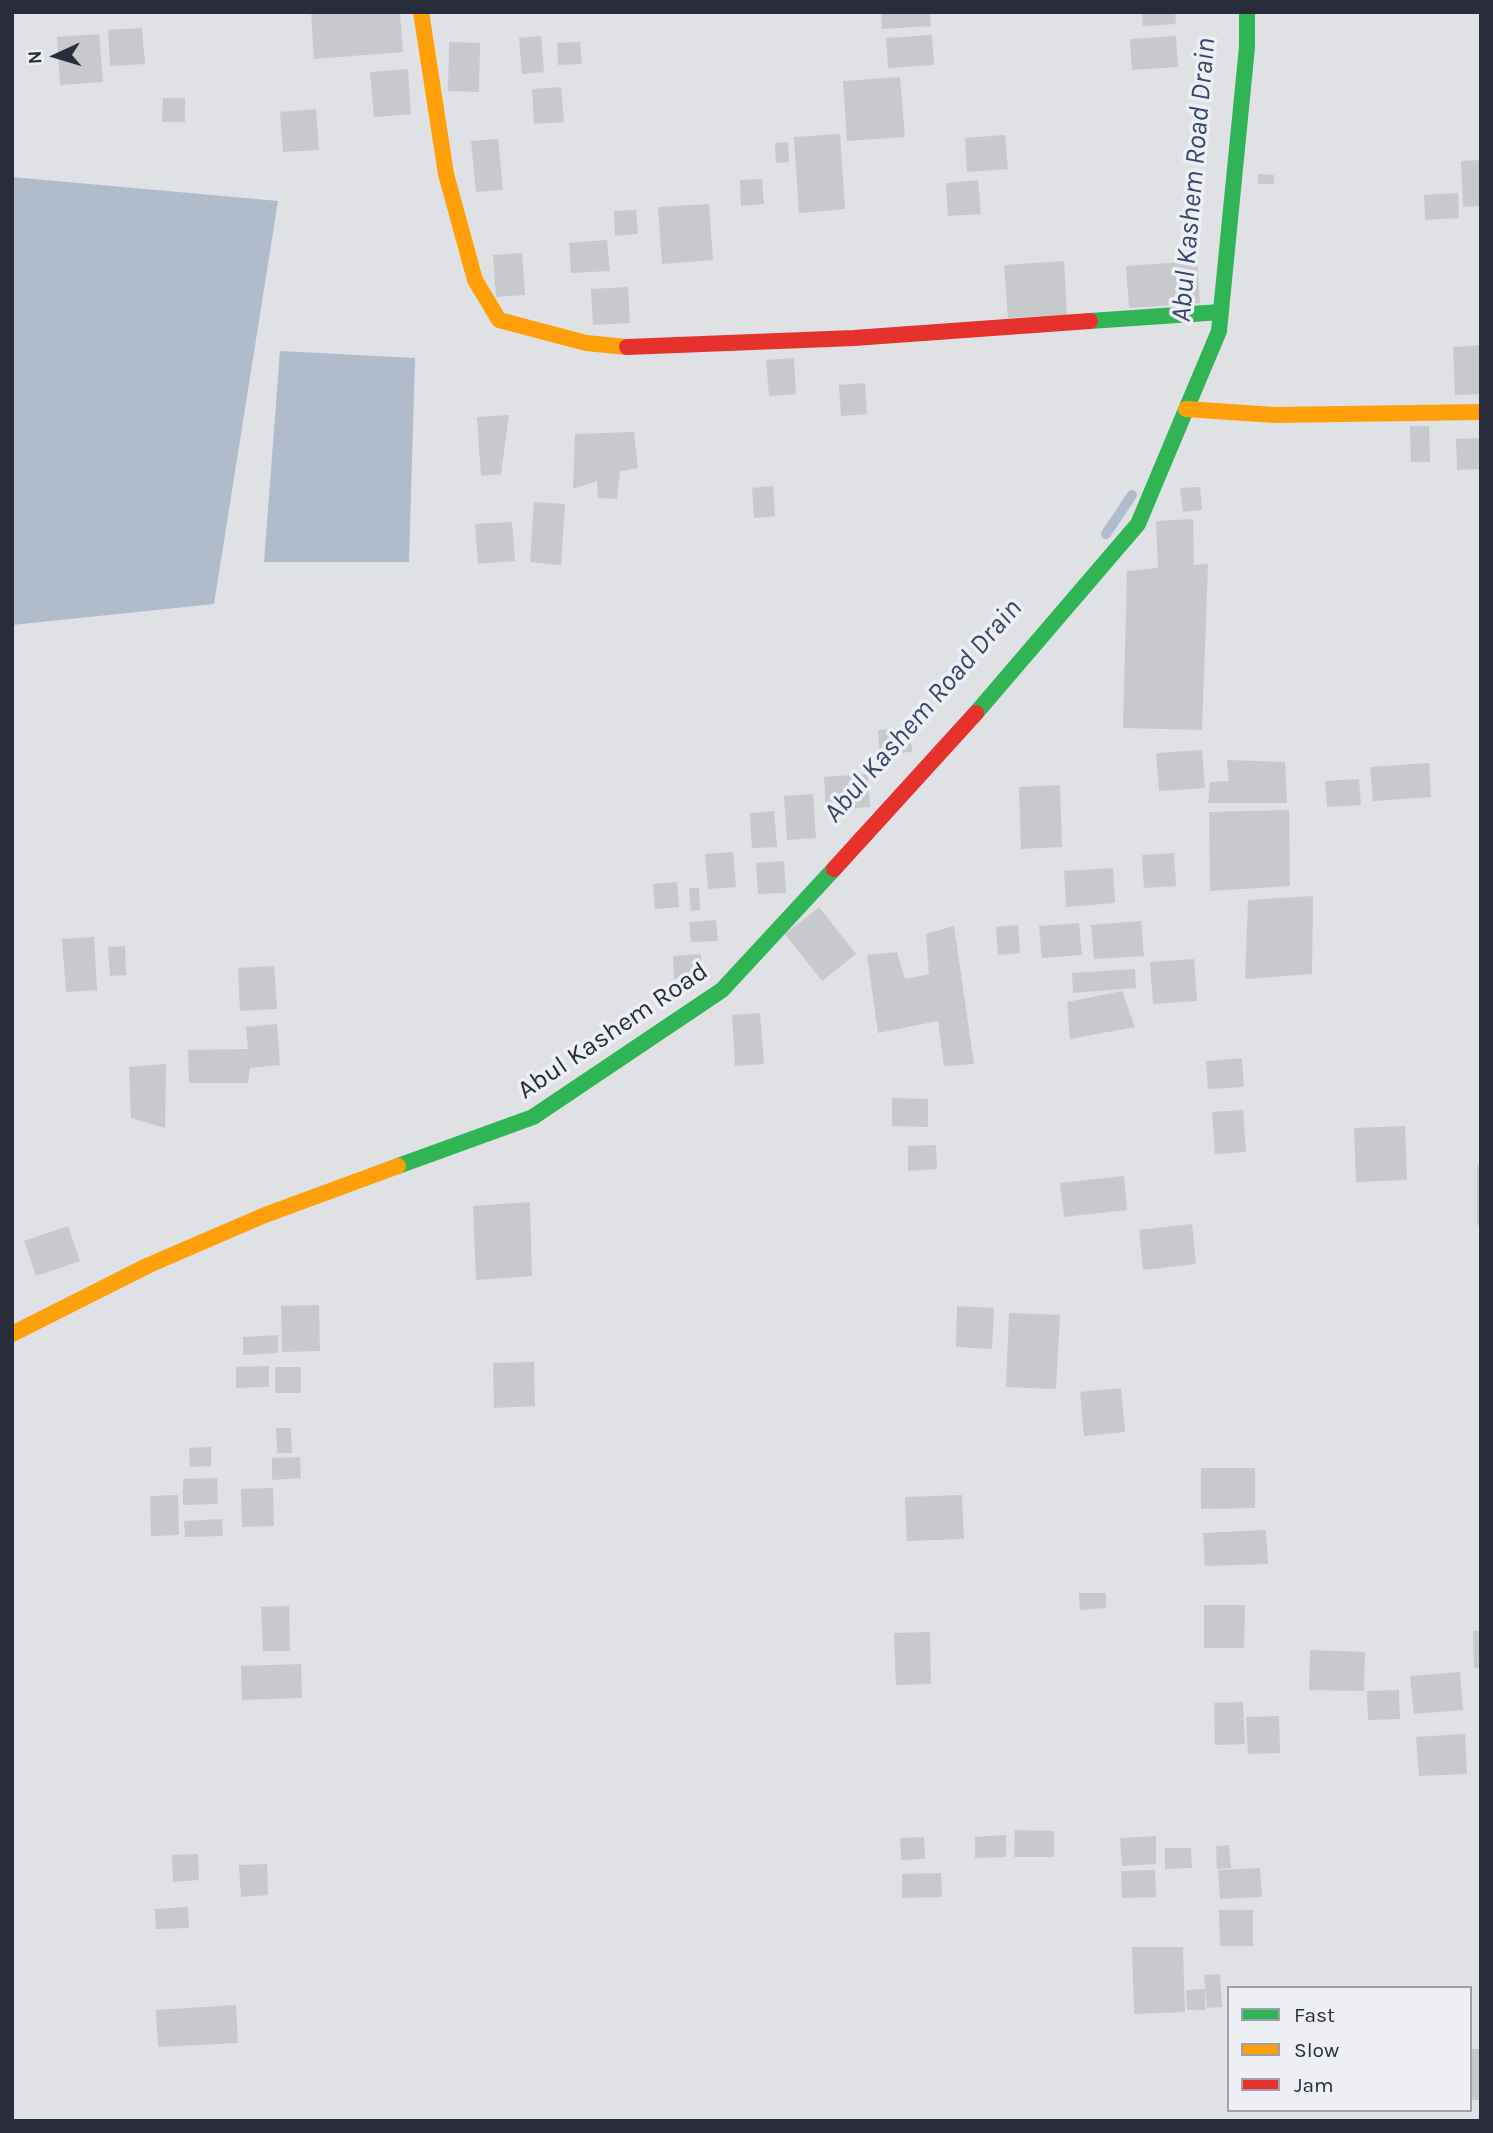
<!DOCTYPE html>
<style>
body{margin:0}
#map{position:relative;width:1493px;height:2133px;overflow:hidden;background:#e0e1e4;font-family:Karla,sans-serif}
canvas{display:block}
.frame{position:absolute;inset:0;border:14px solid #292d3b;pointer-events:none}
.legend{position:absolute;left:1227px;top:1986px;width:245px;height:126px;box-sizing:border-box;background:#edeff4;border:2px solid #9fa1aa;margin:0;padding:9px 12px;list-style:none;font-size:21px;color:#292d3b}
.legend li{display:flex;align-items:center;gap:14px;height:35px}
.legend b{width:35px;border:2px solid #9fa1aa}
.north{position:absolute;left:21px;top:21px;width:70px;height:70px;-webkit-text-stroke:5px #edeff4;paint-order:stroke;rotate:266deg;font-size:19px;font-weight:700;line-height:28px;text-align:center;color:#292d3b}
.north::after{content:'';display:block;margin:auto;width:24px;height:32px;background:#292d3b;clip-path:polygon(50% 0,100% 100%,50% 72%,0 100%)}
</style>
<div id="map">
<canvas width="1493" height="2133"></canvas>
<div class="frame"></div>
<ul class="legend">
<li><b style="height:9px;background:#30b455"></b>Fast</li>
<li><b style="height:9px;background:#ff9f0a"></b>Slow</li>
<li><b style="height:9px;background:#e5322d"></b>Jam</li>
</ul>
<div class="north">N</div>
</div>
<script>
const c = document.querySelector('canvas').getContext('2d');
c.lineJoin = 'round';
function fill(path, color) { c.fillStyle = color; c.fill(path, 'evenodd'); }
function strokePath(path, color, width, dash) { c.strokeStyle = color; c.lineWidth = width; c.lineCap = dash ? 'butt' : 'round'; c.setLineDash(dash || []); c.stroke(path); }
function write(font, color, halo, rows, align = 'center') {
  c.font = font + ' Karla,sans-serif'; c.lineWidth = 7; c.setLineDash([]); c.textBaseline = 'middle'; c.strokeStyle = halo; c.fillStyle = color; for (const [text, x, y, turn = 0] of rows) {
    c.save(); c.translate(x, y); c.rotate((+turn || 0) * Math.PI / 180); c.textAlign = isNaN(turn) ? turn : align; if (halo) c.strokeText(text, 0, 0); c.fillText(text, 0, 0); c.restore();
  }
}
const water = new Path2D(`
 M12 177 278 201 214 604 12 625Z
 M280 351 415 358 409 562H264Z`);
const stream = new Path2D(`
 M1106 534 1132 495`);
const building = new Path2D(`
 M311 12H400L403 52 314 59Z
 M881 12H930L931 26 882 29Z
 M1142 12H1175L1176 24 1143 26Z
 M142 28 145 64 110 66 108 30Z
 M99 34 103 82 60 85 57 37Z
 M932 35 934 65 888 68 886 38Z
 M541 36 544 72 522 74 519 38Z
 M1176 36 1178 67 1132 70 1130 39Z
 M449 42 480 43 479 92 448 91Z
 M580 42 582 64 558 65 557 43Z
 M408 69 411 114 374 117 370 72Z
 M900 77 905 137 847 141 843 81Z
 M561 87 564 122 534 124 532 89Z
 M163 98H185V122H162Z
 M316 109 319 150 283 152 280 112Z
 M840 134 845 209 799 213 794 137Z
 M1005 135 1008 169 967 172 965 138Z
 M498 139 503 190 476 192 471 141Z
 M788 142 789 162 776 163 775 143Z
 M1481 160V206L1463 207 1461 161Z
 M1258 174 1274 175V184H1258Z
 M762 179 764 204 741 206 740 180Z
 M978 180 981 214 948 216 946 183Z
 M1458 193 1459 218 1425 220 1424 195Z
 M709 204 713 260 662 264 658 207Z
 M636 210 638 234 615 236 614 211Z
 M607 240 610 271 571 273 569 243Z
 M522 253 525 295 496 297 493 255Z
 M1064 261 1067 315 1008 318 1004 265Z
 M1197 261 1200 303 1129 308 1126 266Z
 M628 287 630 323 593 325 591 289Z
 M1481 345V394L1455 395 1453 347Z
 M794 358 796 394 769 396 766 360Z
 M865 383 867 414 841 416 839 385Z
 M509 415 501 474 481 476 477 417Z
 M1410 426H1429L1430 462H1411Z
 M634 432 638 468 620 471 617 499 598 498 597 481 573 489 575 434Z
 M1481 438V469L1457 470 1456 439Z
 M773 486 775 516 754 518 752 488Z
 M1200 487 1202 510 1183 512 1180 488Z
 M534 502 565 504 561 565 530 562Z
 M1193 519 1194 565 1208 564 1202 730 1123 728 1127 571 1158 568 1156 521Z
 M512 522 515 561 478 564 475 524Z
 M910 727 912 752 880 754 878 730Z
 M1202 750 1205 788 1159 791 1156 753Z
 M1227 760 1285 762 1287 803H1208L1210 782 1229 781Z
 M1429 763 1431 797 1373 801 1370 767Z
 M868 774 870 807 826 810 824 777Z
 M1359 779 1361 805 1327 807 1325 781Z
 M1060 785 1062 847 1021 849 1019 787Z
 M813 794 816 838 787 840 784 796Z
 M1289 810 1290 886 1210 891 1209 812Z
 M774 811 777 847 752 848 750 813Z
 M733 852 736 887 708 889 705 854Z
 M1174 853 1176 886 1144 888 1142 855Z
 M784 861 786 893 758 894 756 863Z
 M1113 868 1115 903 1066 907 1064 871Z
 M677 882 679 907 655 909 653 884Z
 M689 888H699L700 910 691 911Z
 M1313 896 1312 974 1245 979 1248 900Z
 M819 907 856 954 822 981 785 934Z
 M716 920 718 941 691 942 689 922Z
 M1141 921 1144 956 1094 959 1091 925Z
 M1079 923 1082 955 1042 958 1039 926Z
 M1018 925 1020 953 998 955 996 927Z
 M954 926 974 1064 944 1066 938 1021 878 1033 867 955 897 952 905 979 929 974 926 934Z
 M94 937 97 990 66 992 62 939Z
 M125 946 126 975 110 976 108 947Z
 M701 954 703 977 674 979 673 956Z
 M1194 959 1197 1001 1153 1004 1150 962Z
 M274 966 277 1009 240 1011 238 968Z
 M1135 969 1136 988 1073 993 1072 973Z
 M1122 991 1135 1027 1070 1039 1067 1002Z
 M760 1013 764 1064 735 1066 732 1015Z
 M277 1024 280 1065 250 1068 248 1083H189L188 1050 248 1049 246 1027Z
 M1242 1058 1244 1087 1208 1089 1206 1061Z
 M166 1064 165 1128 131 1118 129 1067Z
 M892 1098 928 1099V1127L892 1126Z
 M1243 1110 1246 1152 1215 1154 1212 1112Z
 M1405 1126 1407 1180 1356 1182 1354 1128Z
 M936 1145 937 1169 908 1171V1146Z
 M1477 1165H1481V1225H1477Z
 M1124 1176 1127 1210 1064 1217 1060 1183Z
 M530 1202 532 1276 476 1280 473 1206Z
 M1192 1224 1196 1264 1143 1270 1139 1230Z
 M68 1226 80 1261 36 1276 24 1241Z
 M319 1305 320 1351 282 1352 281 1306Z
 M957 1306 994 1308 992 1349 956 1347Z
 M1009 1313 1060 1315 1056 1389 1006 1387Z
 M278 1335V1353L243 1355V1337Z
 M534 1362 535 1406 494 1408 493 1363Z
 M269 1366V1387L236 1388V1367Z
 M275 1367H301V1393H275Z
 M1121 1388 1125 1432 1084 1436 1080 1392Z
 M276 1428H291L292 1453H277Z
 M211 1447V1466L190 1467 189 1448Z
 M300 1457 301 1478 272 1480V1458Z
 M1201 1468H1255V1508L1201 1509Z
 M217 1478 218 1504 183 1505V1479Z
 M273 1488 274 1526 242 1527 241 1489Z
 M178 1495 179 1535 151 1536 150 1496Z
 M962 1495 964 1539 907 1541 905 1497Z
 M222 1519 223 1536 185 1537 184 1521Z
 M1266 1530 1268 1564 1205 1566 1203 1533Z
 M1079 1593H1106V1608L1080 1610Z
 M1204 1605H1245L1244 1648H1204Z
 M289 1606 290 1651H263L261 1607Z
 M1473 1631H1481V1668H1474Z
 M930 1632 931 1684 896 1685 894 1633Z
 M1310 1650 1365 1652 1364 1691 1309 1690Z
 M301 1664 302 1698 242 1700 241 1666Z
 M1460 1672 1463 1710 1414 1714 1410 1676Z
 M1399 1690 1400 1719 1368 1720 1367 1691Z
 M1243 1702 1245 1744 1215 1745 1214 1703Z
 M1279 1716 1280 1753 1248 1754 1246 1717Z
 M1465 1734 1467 1774 1419 1776 1416 1737Z
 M1015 1830 1054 1831V1857H1014Z
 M1006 1835V1857L975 1858V1837Z
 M1156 1836V1864L1122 1866 1120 1838Z
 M924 1837 925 1859 901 1860 900 1838Z
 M1229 1845 1231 1868 1217 1869 1216 1846Z
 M1165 1848H1191L1192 1868 1165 1869Z
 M198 1854 199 1880 173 1882 172 1855Z
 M267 1864 268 1895 241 1897 239 1865Z
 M1260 1868 1262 1897 1220 1899 1218 1870Z
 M1155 1870 1156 1897 1122 1898 1121 1871Z
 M941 1873 942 1897 902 1898V1874Z
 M188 1907 189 1928 156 1929 155 1909Z
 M1219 1910H1253V1946H1220Z
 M1132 1947H1183L1185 2012 1134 2014Z
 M1220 1974 1222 2007 1207 2008 1204 1975Z
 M1205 1989V2010H1187L1186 1990Z
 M236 2005 238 2043 158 2047 156 2010Z
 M1470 2049H1481V2100H1470Z`);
const fast = new Path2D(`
 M1090 321 1221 312
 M976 713 1138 524 1219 331 1247 47V12
 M398 1166 533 1117 722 990 834 869`);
const slow = new Path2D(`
 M421 12 446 174 475 280 499 320 586 343 627 347
 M1186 409 1274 415 1481 412
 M12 1334 149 1265 265 1215 398 1166`);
const jam = new Path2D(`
 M627 347 854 338 1090 321
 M834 869 976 713`);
const streetNames = [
 ["Abul Kashem Road",613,1031,-34]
];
const waterNames = [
 ["Abul Kashem Road Drain",1194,180,-85],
 ["Abul Kashem Road Drain",923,711,-49]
];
fill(water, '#b0bbcc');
strokePath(stream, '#b0bbcc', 10);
fill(building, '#c8c9cc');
strokePath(fast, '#30b455', 16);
strokePath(slow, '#ff9f0a', 16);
strokePath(jam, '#e5322d', 16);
write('26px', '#292d3b', '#edeff4', streetNames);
write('italic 28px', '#37496a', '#edeff4', waterNames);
</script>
